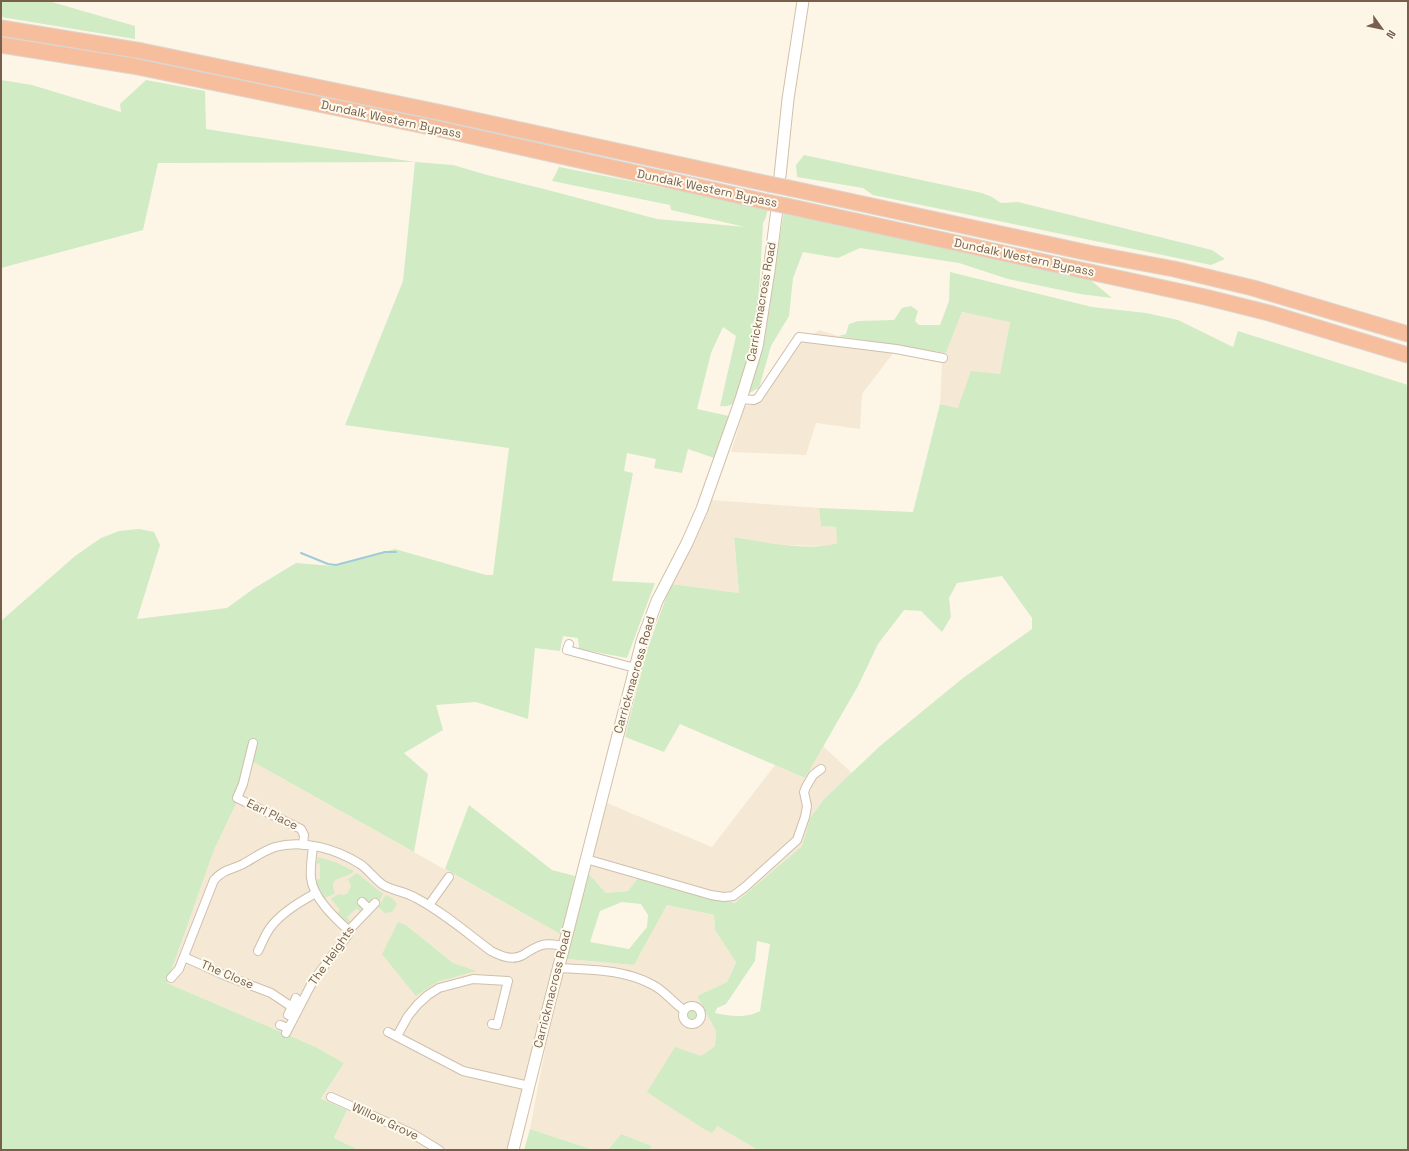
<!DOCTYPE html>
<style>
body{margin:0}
#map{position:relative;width:1409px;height:1151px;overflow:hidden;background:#fdf6e7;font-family:"Space Grotesk",sans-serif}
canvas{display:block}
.frame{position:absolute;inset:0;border:2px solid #775f4b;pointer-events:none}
.north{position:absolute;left:1361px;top:8px;width:40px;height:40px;-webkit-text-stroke:3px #fffaee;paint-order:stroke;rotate:123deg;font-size:11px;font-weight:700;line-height:16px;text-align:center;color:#775f4b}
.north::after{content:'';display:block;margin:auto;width:14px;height:18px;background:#775f4b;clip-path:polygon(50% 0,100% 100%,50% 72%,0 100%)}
</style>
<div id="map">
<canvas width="1409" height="1151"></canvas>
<div class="frame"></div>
<div class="north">N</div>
</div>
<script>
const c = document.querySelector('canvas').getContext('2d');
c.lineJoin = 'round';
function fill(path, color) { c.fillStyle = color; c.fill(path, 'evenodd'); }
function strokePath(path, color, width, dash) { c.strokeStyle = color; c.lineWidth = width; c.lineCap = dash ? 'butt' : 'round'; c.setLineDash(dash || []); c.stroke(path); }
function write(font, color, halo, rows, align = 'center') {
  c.font = font + ' "Space Grotesk",sans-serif'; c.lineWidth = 4; c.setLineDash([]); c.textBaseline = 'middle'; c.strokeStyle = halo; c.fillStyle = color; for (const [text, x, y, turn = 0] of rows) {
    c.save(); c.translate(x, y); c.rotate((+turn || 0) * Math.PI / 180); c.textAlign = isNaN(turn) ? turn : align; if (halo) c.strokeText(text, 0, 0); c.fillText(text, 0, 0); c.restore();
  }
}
const residential = new Path2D(`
 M962 312 1010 321 1000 375 958 408 940 404 942 362 894 352 862 394 860 429 816 423 806 455 731 452 745 406 760 402 800 342 820 330 838 336 946 353Z
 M712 500 819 508 821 526 836 527 837 543 826 546 777 545 734 537 739 593 671 584Z
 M823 746 852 773 824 799 810 818 802 846 735 903 638 878 628 891 606 893 588 873 607 803 712 847 775 765 805 778Z
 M253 762 562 935 508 1150H359L334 1138 347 1110 321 1100 344 1063 316 1047 167 983 214 850 237 802ZM406 925 453 963 477 971 437 982Z
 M667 905 714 915 715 930 736 961 727 982 697 996 716 1031 715 1046 701 1056 717 1126 758 1150H650L652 1146 621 1134 608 1150H594L530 1129 546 1044 567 959 634 965Z`);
const green = new Path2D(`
 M1 1H48L135 26V39L1 17Z
 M1 80 32 85 121 112 120 104 146 80 205 91 206 129 415 162 453 165 487 175 548 190 657 219 745 227 671 210 670 205 552 181 559 167 768 208 766 217 763 223C760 276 759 329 742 380 740 386 739 395 736 400 732 406 726 407 720 406L736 336 723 327 711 353 697 409 729 416 714 458 688 449 682 473 654 468 656 459 627 453 624 471 633 473 612 581 655 583 627 658 579 649 578 638 563 636 560 651 535 648 528 719 476 702 436 705 443 730 404 753 428 774 414 852 253 762 237 802 214 850 167 983 316 1047 344 1063 321 1099 347 1110 334 1138 359 1150H1V621L75 556 101 538 119 531 139 529 154 532 160 545 137 619 227 608 253 589 296 563 333 566 395 549 486 575H493L509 448 345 425 403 281 415 162 158 163 143 230 1 268Z
 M804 155 982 193 992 197 1001 203 1018 202 1212 250 1225 259 1211 265 873 195 863 188 797 177 796 165Z
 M784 211 1088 278 1112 298 1080 294 1008 279 959 263 860 248 838 258 803 252 793 278 789 316 771 346 759 388 749 393 766 325Z
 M950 272 1092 307 1146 313 1178 320 1233 347 1238 331 1408 385V1150H758L717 1126 712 1133 704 1129 647 1092 675 1047 701 1056 715 1046 716 1031 697 996 727 982 736 962 715 930 714 915 667 905 634 965 567 959 588 873 606 893 628 891 638 878 735 903 802 846 810 818 824 799 880 746 963 678 1032 629V618L1002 576 957 583 949 598 951 617 942 632 921 611 904 610 878 644 858 686 805 778 680 724 664 752 625 737 646 653 671 584 739 593 734 537C763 542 809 552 837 543L836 527 821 526 819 508 913 512 940 404 958 408 971 371 1000 374 1010 322 962 312 946 353 838 336 846 334 849 324 858 321 894 320 902 308 911 306 918 311 915 321 919 325H940L949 301ZM622 902 641 904 648 915 647 927 629 949 590 942 600 911ZM757 941 770 944 760 1011C744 1019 732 1016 715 1013L717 1008 726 1004 755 961Z
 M469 805 552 870 575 876 562 935 445 869Z
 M318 857 335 862 354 871C347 879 326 876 335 892L334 894 324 898 315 880 320 879V864L316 863Z
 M357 873 383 894 378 904 374 901 359 903 362 912 361 913 357 908 347 917 351 922 348 923 336 914 340 910 331 899 338 894 344 895 348 893 351 886 348 879Z
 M386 895 393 899 397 904 392 912 385 913 378 907Z
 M398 922 406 925 453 963 477 971 437 982 416 996 382 954Z
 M686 1015a6 6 0 1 1 12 0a6 6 0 1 1-12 0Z
 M530 1129 594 1150H524Z
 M621 1134 652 1146 650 1150H608Z`);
const stream = new Path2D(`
 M301 553 328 564 336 565 385 552H396`);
const street = new Path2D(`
 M741 399 754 400 758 398 799 337 896 349 943 358
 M569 644 567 650 635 668
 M253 743 243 784 237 798 301 829 304 835 303 845
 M313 846C312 857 310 867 311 878 313 898 335 918 349 931
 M586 859 711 895 724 897 733 896 745 887 797 840 805 817 807 806 804 792 806 787 813 775 821 769
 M362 902 369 909
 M429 905 449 877
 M258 951C262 943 265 935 270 928 280 914 301 901 316 893
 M184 957 224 975 271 993 292 1007
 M559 968C591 970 624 969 653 985 665 991 673 1003 684 1010
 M171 978 179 969 214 880C224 869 231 870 243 864 254 858 263 851 275 847 303 839 336 849 360 864 369 870 377 882 385 886 395 891 406 892 416 898 443 912 467 933 491 951 501 956 512 961 523 955 529 951 535 947 542 945 549 943 557 945 564 946
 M683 1015a9 9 0 1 1 18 0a9 9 0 1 1-18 0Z
 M288 1015 296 998
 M280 1025 288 1028
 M388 1032 463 1071 529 1086
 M286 1033 313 981 347 936 351 928 375 903
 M397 1036 408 1016 418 1004 428 995 439 988 473 979 508 981 497 1025 492 1024
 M331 1097 413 1134 439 1150`);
const secondary = new Path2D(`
 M780 176 788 99 803 1
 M513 1150 551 997 642 641 657 601 687 543 702 509 741 399 757 347 769 271 777 209`);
const highway = new Path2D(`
 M1 28 142 51 438 112 769 184
 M1 45 133 66 430 127 767 202
 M789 188 1089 253 1174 269 1253 288 1408 334
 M787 206 1205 297 1269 313 1408 355`);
const highwayBridge = new Path2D(`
 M769 184 789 188
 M767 202 787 206`);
const streetNames = [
 ["Dundalk Western Bypass",391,120,12],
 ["Dundalk Western Bypass",707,189,12],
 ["Dundalk Western Bypass",1024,258,12],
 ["Carrickmacross Road",762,302,-80],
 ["Carrickmacross Road",635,675,-74],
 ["Earl Place",272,815,26],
 ["The Heights",332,956,-55],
 ["The Close",227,975,23],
 ["Carrickmacross Road",553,989,-76],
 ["Willow Grove",385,1122,25]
];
fill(residential, '#f5e9d5');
fill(green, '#d1ebc5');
strokePath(stream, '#a1cbd9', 2);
strokePath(street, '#cfbfad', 10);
strokePath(secondary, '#d2c0aa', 13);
strokePath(highway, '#dcd5d0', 17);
strokePath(street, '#fff', 8);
strokePath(secondary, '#fff', 11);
strokePath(highway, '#f7be9e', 15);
strokePath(highwayBridge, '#dcd5d0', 17, []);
strokePath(highwayBridge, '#f7be9e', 15);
write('12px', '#775f4b', '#fffaee', streetNames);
</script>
